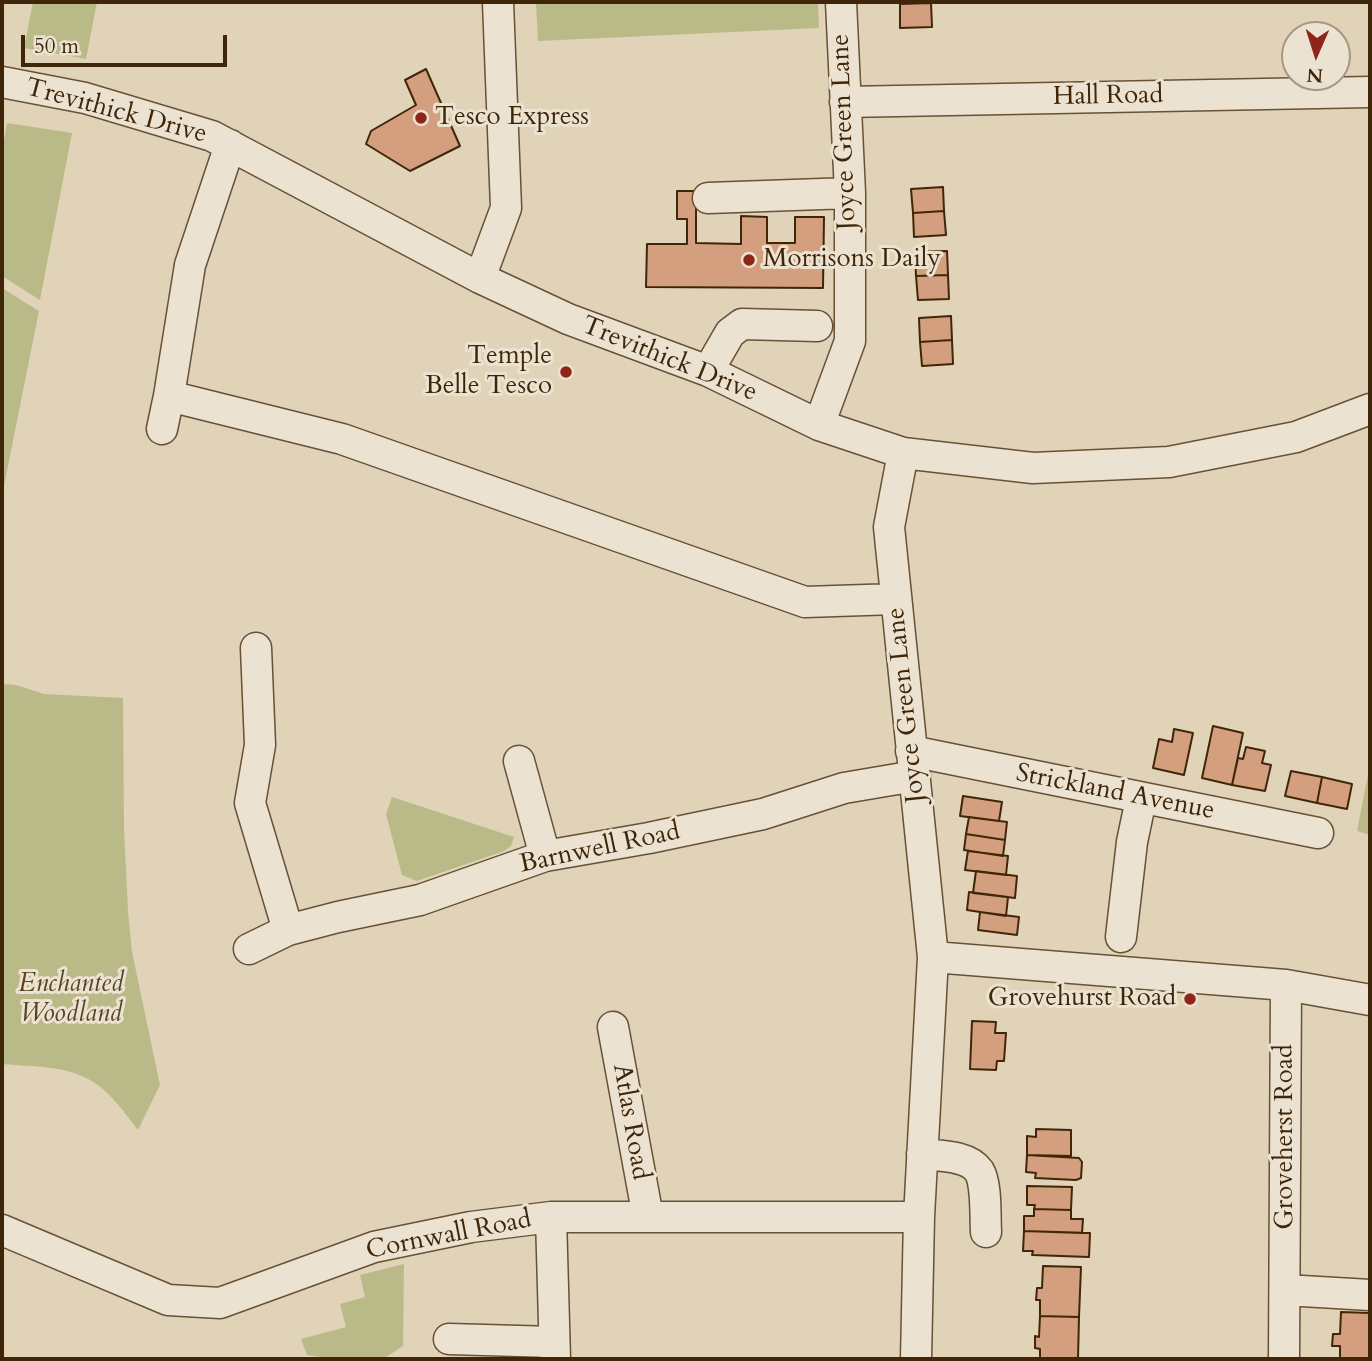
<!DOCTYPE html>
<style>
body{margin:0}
#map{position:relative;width:1372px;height:1361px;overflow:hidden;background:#e0d3b8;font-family:Cardo,serif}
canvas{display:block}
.frame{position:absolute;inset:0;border:4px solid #402608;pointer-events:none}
.north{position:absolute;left:1281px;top:21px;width:70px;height:70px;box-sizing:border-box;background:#ebe2d1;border:2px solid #a79781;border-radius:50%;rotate:183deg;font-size:19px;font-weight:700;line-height:28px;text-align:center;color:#402608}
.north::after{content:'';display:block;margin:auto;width:24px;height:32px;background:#8f2418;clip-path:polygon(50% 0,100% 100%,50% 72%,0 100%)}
.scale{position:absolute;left:21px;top:35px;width:206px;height:32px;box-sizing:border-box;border:4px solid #402608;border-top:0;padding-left:9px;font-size:21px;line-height:24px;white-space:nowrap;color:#402608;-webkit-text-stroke:5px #ebe2d1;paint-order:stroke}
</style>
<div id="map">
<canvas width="1372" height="1361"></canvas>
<div class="frame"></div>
<div class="north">N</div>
<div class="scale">50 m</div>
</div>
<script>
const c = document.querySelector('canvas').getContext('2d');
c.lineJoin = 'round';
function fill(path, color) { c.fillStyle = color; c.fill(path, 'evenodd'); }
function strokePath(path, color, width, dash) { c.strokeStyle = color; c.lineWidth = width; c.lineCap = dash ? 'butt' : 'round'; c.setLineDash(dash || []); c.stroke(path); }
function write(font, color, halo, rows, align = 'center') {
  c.font = font + ' Cardo,serif'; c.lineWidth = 6; c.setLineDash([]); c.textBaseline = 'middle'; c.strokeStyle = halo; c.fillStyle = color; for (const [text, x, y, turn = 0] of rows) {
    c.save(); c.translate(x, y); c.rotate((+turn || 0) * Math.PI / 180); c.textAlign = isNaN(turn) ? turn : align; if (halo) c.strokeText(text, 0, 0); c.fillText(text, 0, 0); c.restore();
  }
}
const green = new Path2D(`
 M33 2H97L86 59 24 48Z
 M536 2H818L819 28 538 41Z
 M7 123 72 133 40 300 2 276V153Z
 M2 288 39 311 3 491H2Z
 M2 684 16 685 44 694 123 698 124 829 128 911 132 952 160 1085 138 1130C128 1117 118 1103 106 1092 80 1065 37 1067 2 1064Z
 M1370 765V835L1357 831Z
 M392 797 514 837 511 846 504 851 417 881 402 875 386 814Z
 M404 1264 403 1346 383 1359H334L307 1355 301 1339 346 1327 340 1304 365 1297 360 1275Z`);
const building = new Path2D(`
 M931 3 932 27 900 28V4Z
 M426 69 460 146 410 171 366 144 371 131 416 105 405 80Z
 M943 187 944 211 913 213 911 189Z
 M677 191H696V243L741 244V216L767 217V243H795V217H824L823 288 646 287 647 244H687V219H677Z
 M944 211 946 235 914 237 913 213Z
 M947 251 948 275 916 276 915 252Z
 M948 275 949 299 918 300 916 276Z
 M951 316 952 340 920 342 919 318Z
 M952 340 953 364 922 366 920 342Z
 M1213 726 1243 733 1232 785 1202 778Z
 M1174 729 1193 733 1184 775 1153 768 1159 739 1172 742Z
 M1246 747 1265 751 1262 763 1271 765 1265 791 1232 785 1238 758 1243 759Z
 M1291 771 1322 777 1317 803 1285 796Z
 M1322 777 1352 784 1347 809 1317 803Z
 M963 796 1002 802 999 821 960 816Z
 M969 817 1007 822 1005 840 966 834Z
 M966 834 1005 840 1003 856 964 850Z
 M968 851 1008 856 1006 875 965 870Z
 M976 871 1017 876 1015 898 973 893Z
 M969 892 1008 897 1006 916 967 910Z
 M980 912 1019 917 1017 935 978 930Z
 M972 1021 996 1022 995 1033H1006L1004 1061H997L996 1070 970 1069Z
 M1036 1129 1071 1130V1156L1027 1155V1136L1036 1137Z
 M1027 1155 1079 1158 1082 1162 1081 1178 1076 1180 1035 1178 1036 1173 1026 1172Z
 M1027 1186 1072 1187 1071 1210 1034 1209 1035 1205H1027Z
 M1034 1209 1071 1210V1219H1083L1082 1233 1024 1231V1216H1034Z
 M1024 1231 1090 1233 1089 1257 1032 1255 1033 1251H1023Z
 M1043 1266 1081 1267 1079 1317 1040 1316V1300H1036L1037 1288H1042Z
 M1341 1312 1370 1313V1359H1340V1346H1332L1333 1334H1340Z
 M1040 1316 1079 1317 1078 1359H1040V1349L1035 1348V1336L1039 1337Z`);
const minor = new Path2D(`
 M2 82 85 98 212 136 480 278 568 319 708 371 819 425 903 453 1033 468 1169 462 1296 437 1370 409
 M845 102 1370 92
 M230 145 190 265 169 396 342 439 805 602 896 599
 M708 198 850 193
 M480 278 506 208 498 2
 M708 371 730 333 742 324 817 326
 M819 425 850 341V193L841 2
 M162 429 169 396
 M903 453 889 527 933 957 919 1217 916 1359
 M256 648 260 745 250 803 288 930
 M911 751 1318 833
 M519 761 545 856
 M1121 937 1132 842 1141 799
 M249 949 288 930 338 917 420 900 545 856 649 838 763 814 844 788 915 776
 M933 957 1286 985 1370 1000
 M613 1027 648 1217
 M922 1154C939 1156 968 1155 979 1171 987 1184 985 1216 986 1232
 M551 1217 555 1359
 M2 1230 168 1300 220 1303 374 1247 471 1227 551 1217H919
 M1285 1290 1370 1295
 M449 1339 554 1342
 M1284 1359 1286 985`);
const markers = [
 [421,118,7,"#8f2418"],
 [749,260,7,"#8f2418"],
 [566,372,7,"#8f2418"],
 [1190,999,7,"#8f2418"]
];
const streetNames = [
 ["Hall Road",1108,97,-1],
 ["Trevithick Drive",116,112,15],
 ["Joyce Green Lane",845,132,-92],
 ["Trevithick Drive",669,360,22],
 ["Joyce Green Lane",907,705,-96],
 ["Strickland Avenue",1115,793,11],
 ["Barnwell Road",600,849,-12],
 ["Atlas Road",630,1122,80],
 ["Groveherst Road",1286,1137,-90],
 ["Cornwall Road",449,1236,-11]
];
const poiNames = [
 ["Tesco Express",435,118],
 ["Morrisons Daily",763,260],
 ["Temple",552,357,"right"],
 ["Belle Tesco",552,387,"right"],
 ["Grovehurst Road",1176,999,"right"]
];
const parkNames = [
 ["Enchanted",71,985],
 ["Woodland",71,1015]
];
fill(green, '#baba89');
fill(building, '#d49f7e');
strokePath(building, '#402608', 2);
strokePath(minor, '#685134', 33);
strokePath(minor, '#ebe2d1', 30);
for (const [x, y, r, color] of markers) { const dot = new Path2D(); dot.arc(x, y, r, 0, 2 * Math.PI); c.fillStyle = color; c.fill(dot); strokePath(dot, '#ebe2d1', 2.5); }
write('26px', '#402608', '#ebe2d1', streetNames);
write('26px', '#402608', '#ebe2d1', poiNames, 'left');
write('italic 26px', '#584422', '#ebe2d1', parkNames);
</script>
